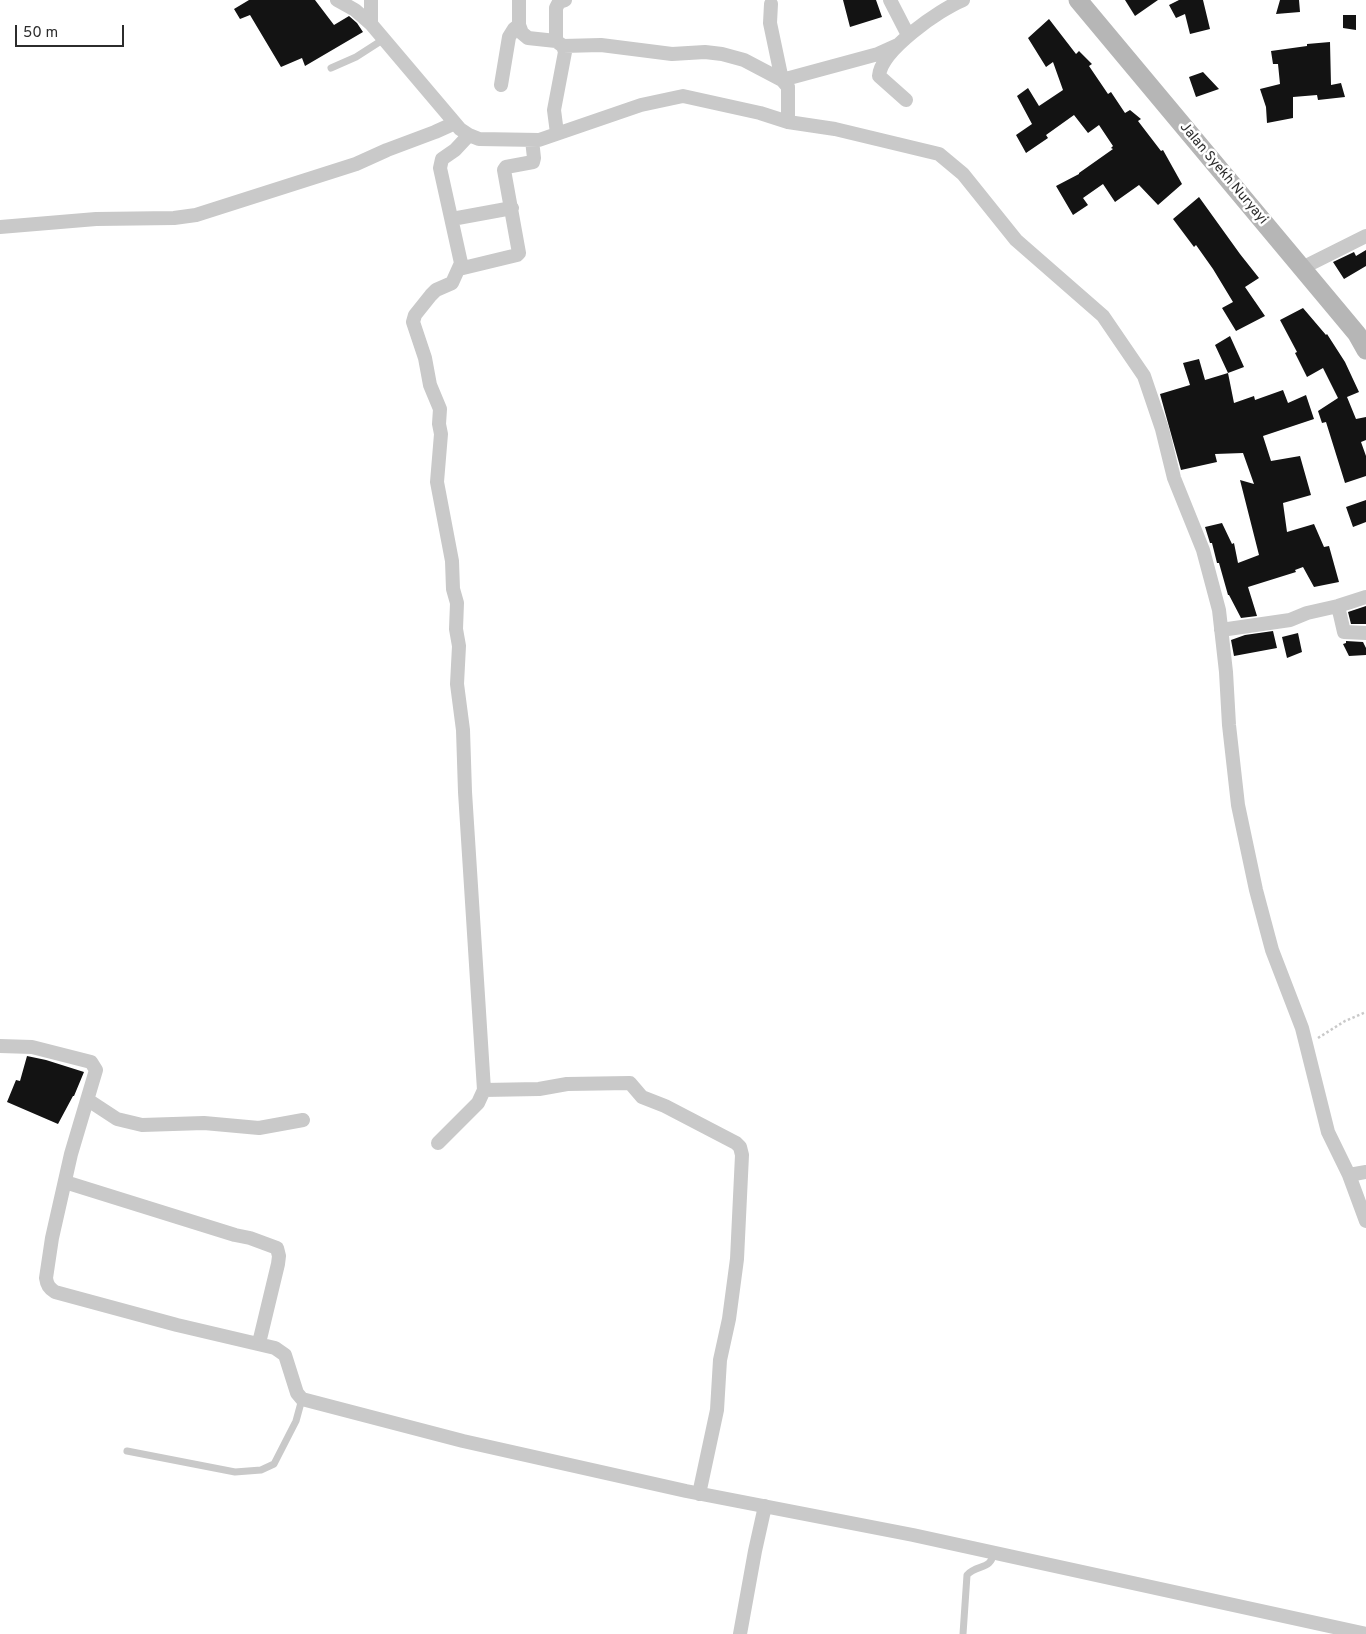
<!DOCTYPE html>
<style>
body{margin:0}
#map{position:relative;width:1366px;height:1634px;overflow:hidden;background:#fff;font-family:Overpass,sans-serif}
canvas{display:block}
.scale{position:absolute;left:15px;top:25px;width:109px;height:22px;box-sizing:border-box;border:2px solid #2c2c2c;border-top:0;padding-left:6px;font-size:15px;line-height:18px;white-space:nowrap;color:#2c2c2c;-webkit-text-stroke:4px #fff;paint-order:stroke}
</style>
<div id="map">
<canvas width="1366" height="1634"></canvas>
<div class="scale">50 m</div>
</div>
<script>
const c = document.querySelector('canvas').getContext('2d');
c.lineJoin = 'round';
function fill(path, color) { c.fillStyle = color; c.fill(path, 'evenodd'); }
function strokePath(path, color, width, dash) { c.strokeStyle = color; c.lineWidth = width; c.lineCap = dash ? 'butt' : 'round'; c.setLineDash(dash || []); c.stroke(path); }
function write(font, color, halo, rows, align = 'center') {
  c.font = font + ' Overpass,sans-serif'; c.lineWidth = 5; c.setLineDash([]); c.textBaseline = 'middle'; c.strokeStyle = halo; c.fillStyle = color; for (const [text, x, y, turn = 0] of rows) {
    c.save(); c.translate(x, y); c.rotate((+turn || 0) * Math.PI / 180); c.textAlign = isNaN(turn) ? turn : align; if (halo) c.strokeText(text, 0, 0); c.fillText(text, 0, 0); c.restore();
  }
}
const building = new Path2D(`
 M249 0H315L334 25 349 16 357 23 363 32 305 66 302 58 281 67 250 15 240 19 234 9Z
 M843 0H876L882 17 850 27Z
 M1125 0H1158L1135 16Z
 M1179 0H1203L1210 29 1190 34 1185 14 1176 18 1169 5Z
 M1280 0H1299L1300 12 1276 14Z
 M1343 15H1356V30L1343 28Z
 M1049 19 1076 54 1079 51 1092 64 1089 66 1108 94 1111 92 1125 113 1130 110 1141 119 1138 121 1161 151 1163 150 1182 184 1158 205 1139 185 1115 202 1103 184 1083 198 1088 205 1073 215 1056 186 1079 174V173L1113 149 1111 148 1113 146 1099 125 1088 133 1074 115 1046 135 1048 138 1026 153 1016 135 1032 124 1017 96 1028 88 1039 106 1063 90 1053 62 1046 67 1028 38Z
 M1330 42 1331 85 1341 83 1345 97 1318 100 1317 95 1293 97V118L1267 123 1266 107 1260 89 1280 84 1278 64H1273L1271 51 1307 46V44Z
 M1203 72 1219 89 1196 97 1189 77Z
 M1199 197 1240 254 1259 278 1245 287 1265 316 1236 331 1222 308 1233 302 1213 269 1196 245 1194 247 1173 219Z
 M1366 250V266L1344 279 1333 262 1354 252 1356 256Z
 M1303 308 1326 335 1327 334 1345 362 1359 392 1347 397 1356 419 1366 417V440L1361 442 1366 456V476L1345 483 1326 422 1322 423 1318 411 1338 398 1323 368 1307 377 1295 353 1297 352 1280 320Z
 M1230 336 1244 367 1228 373 1215 345Z
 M1199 359 1205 380 1228 373 1234 403 1254 396 1255 400 1283 390 1288 403 1306 395 1314 419 1263 436 1271 461 1300 456 1311 495 1283 503 1287 532 1314 524 1324 547 1329 546 1339 582 1314 587 1303 567 1295 570 1296 572 1248 587 1257 616 1241 618 1229 595H1228L1219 563H1217L1212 543H1210L1205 527 1222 523 1232 544 1234 543 1238 563 1259 555 1240 480 1254 484 1243 453 1215 454 1217 462 1181 470 1160 394 1190 385 1183 363Z
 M1366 500V522L1353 527 1346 507Z
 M1366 606V624H1351L1348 612Z
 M1273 631 1277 648 1234 656 1231 640 1245 635Z
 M1298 633 1302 652 1287 658 1282 637Z
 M1346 641 1363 642 1366 648V655L1349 656 1343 644 1346 643Z
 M27 1056 46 1060 84 1072 74 1096H73L58 1124 7 1102 16 1080 20 1081Z`);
const path = new Path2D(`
 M1318 1038 1345 1021 1366 1012`);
const service = new Path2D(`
 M331 68 356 57 384 39
 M127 1451 235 1472 261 1470 274 1464 296 1421 302 1399
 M963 1634 967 1575C977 1564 992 1570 993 1553`);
const minor = new Path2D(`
 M337 0 355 10 371 24 460 129 469 135 479 139 539 140 641 105 683 96 760 113 788 122 835 129 939 154 963 174 1016 240 1103 316 1144 376 1162 429 1174 478 1203 550 1219 610 1226 672 1229 725 1238 805 1256 890 1272 950 1302 1028 1328 1132 1349 1175 1366 1221
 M371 0V24
 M519 0V25L522 33 528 38 556 41 563 46 601 45 672 54 705 52 722 54 744 60 782 80 878 54 898 45
 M890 0 908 35
 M771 4 770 23 782 80 788 87V122
 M556 41V8L559 2 565 0
 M501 85 509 37 514 29 519 25
 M906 100 879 76C881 50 939 10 963 0
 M557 133 554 110 565 52 563 46
 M452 219 512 208
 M0 227 96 219 174 218 196 215 356 164 387 150 435 132 455 123
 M1302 268 1366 236
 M459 269 517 255 519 253 504 170 506 167 533 162 534 158 532 140
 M1338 606 1344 632 1366 633
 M1221 630 1290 620 1307 613 1338 606 1366 597
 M0 1046 32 1047 91 1062 96 1070 71 1154 52 1238 46 1278C47 1285 49 1288 55 1292L177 1325 275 1348 285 1355 297 1393 302 1399 463 1441 686 1491 913 1535 1366 1634
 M484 1090 539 1089 567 1084 630 1083 642 1097 665 1106 736 1143 740 1147 742 1155 737 1259 729 1319 720 1360 717 1410 699 1494
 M88 1100 117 1119 142 1125 204 1123 259 1128 303 1120
 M438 1143 478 1103 484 1090 465 792 463 730 457 684 459 646 456 629 457 603 453 589 452 561 437 482 441 434 439 424 440 409 430 385 425 358 413 322 415 315 431 295 436 290 452 283 461 263 440 168 442 159 455 150 469 135
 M1349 1175 1366 1172
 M65 1182 235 1235 250 1238 277 1248 279 1256 278 1264 259 1343
 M740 1634 755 1551 765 1506`);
const secondary = new Path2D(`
 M1078 0 1337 310 1357 334 1366 350`);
const streetNames = [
 ["Jalan Syekh Nuryayi",1223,174,50]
];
fill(building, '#131313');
strokePath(path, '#c9c9c9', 2.5, [2.5, 2.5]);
strokePath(service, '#c9c9c9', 7);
strokePath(minor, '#c9c9c9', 14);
strokePath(secondary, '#b6b6b6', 19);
write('14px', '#2c2c2c', '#fff', streetNames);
</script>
